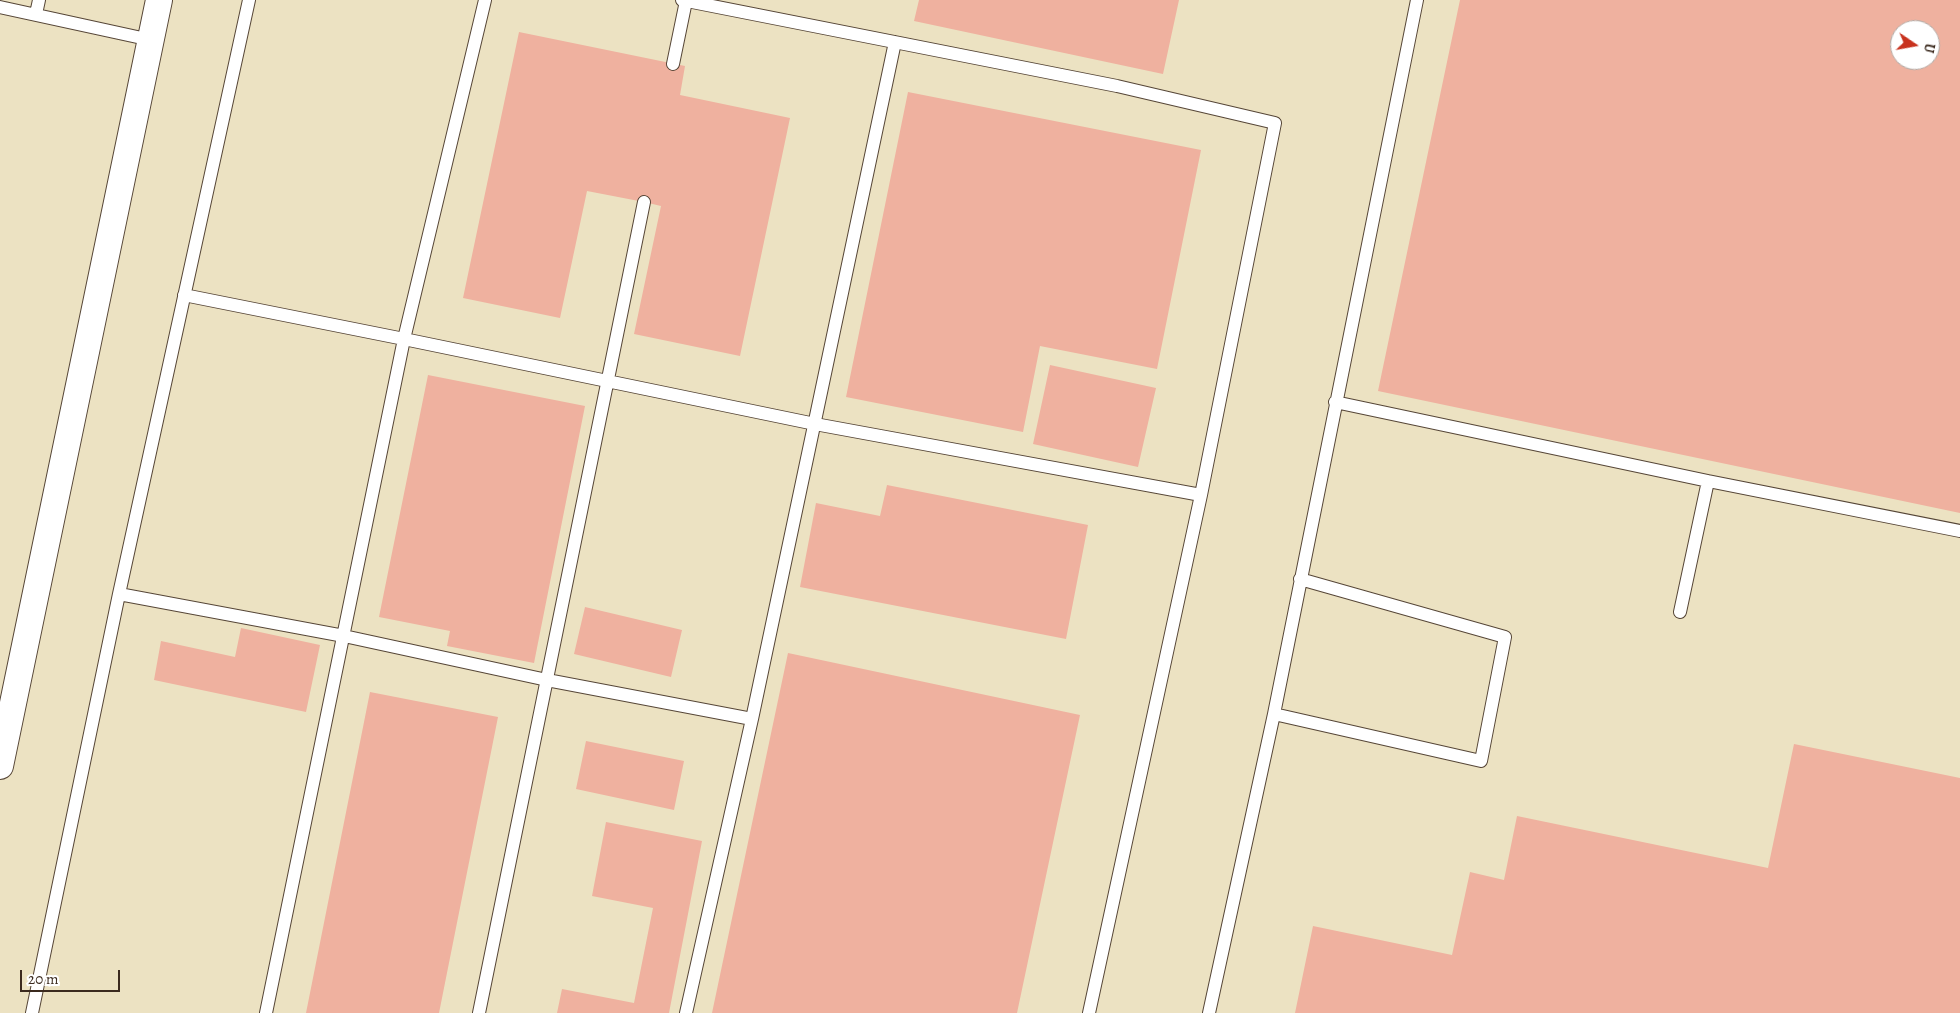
<!DOCTYPE html>
<style>
body{margin:0}
#map{position:relative;width:1960px;height:1013px;overflow:hidden;background:#ece2c2;font-family:Alegreya,serif}
canvas{display:block}
.north{position:absolute;left:1890px;top:20px;width:50px;height:50px;box-sizing:border-box;background:#fff;border:1px solid #b1aaa5;border-radius:50%;rotate:102deg;font-size:14px;font-weight:700;line-height:20px;text-align:center;color:#3b2a1e}
.north::after{content:'';display:block;margin:auto;width:18px;height:22px;background:#c8321e;clip-path:polygon(50% 0,100% 100%,50% 72%,0 100%)}
.scale{position:absolute;left:20px;top:970px;width:100px;height:22px;box-sizing:border-box;border:2px solid #3b2a1e;border-top:0;padding-left:6px;font-size:15px;line-height:18px;white-space:nowrap;color:#3b2a1e;-webkit-text-stroke:4px #fff;paint-order:stroke}
</style>
<div id="map">
<canvas width="1960" height="1013"></canvas>
<div class="north">U</div>
<div class="scale">20 m</div>
</div>
<script>
const c = document.querySelector('canvas').getContext('2d');
c.lineJoin = 'round';
function fill(path, color) { c.fillStyle = color; c.fill(path, 'evenodd'); }
function strokePath(path, color, width, dash) { c.strokeStyle = color; c.lineWidth = width; c.lineCap = dash ? 'butt' : 'round'; c.setLineDash(dash || []); c.stroke(path); }
const building = new Path2D(`
 M919 0H1179L1163 74 914 21Z
 M1460 0H1960V513L1378 391ZM1900 30H1930V60H1900Z
 M519 32 685 66 680 95 790 118 740 356 634 334 661 206 644 202 587 191 560 318 463 298Z
 M908 92 1201 150 1157 369 1040 346 1023 432 846 397Z
 M1050 365 1156 388 1138 467 1033 444Z
 M428 375 585 406 534 663 447 646 450 631 379 617Z
 M887 485 1088 525 1066 639 800 587 816 503 880 516Z
 M585 607 682 630 671 677 574 654Z
 M241 628 320 645 306 712 154 680 161 641 235 657Z
 M788 653 1080 715 1017 1013H712Z
 M370 692 498 717 439 1013H306Z
 M586 741 684 761 674 810 576 789Z
 M1794 744 1960 778V1013H1295L1313 926 1452 955 1470 872 1504 880 1517 816 1768 868Z
 M606 822 702 841 669 1013H557L562 989 634 1003 653 908 592 896Z`);
const service = new Path2D(`
 M485 0 404 339 815 424 1201 495
 M682 0 1117 86 1275 123 1201 495 1089 1013
 M0 7 151 40
 M36 14 39 0
 M673 64 686 1
 M184 295 404 339 266 1013
 M1335 402 1708 481 1960 531
 M119 594 344 636 547 680 752 719 895 42
 M1680 612 1708 481
 M1274 714 1481 761 1505 637 1300 579
 M32 1013 119 594 249 0
 M479 1013 644 202
 M686 1013 752 719
 M1209 1013 1274 714 1417 0`);
const minor = new Path2D(`
 M0 766 159 0`);
fill(building, '#efb19f');
strokePath(service, '#564637', 14);
strokePath(minor, '#564637', 28);
strokePath(service, '#fff', 12);
strokePath(minor, '#fff', 26);
</script>
